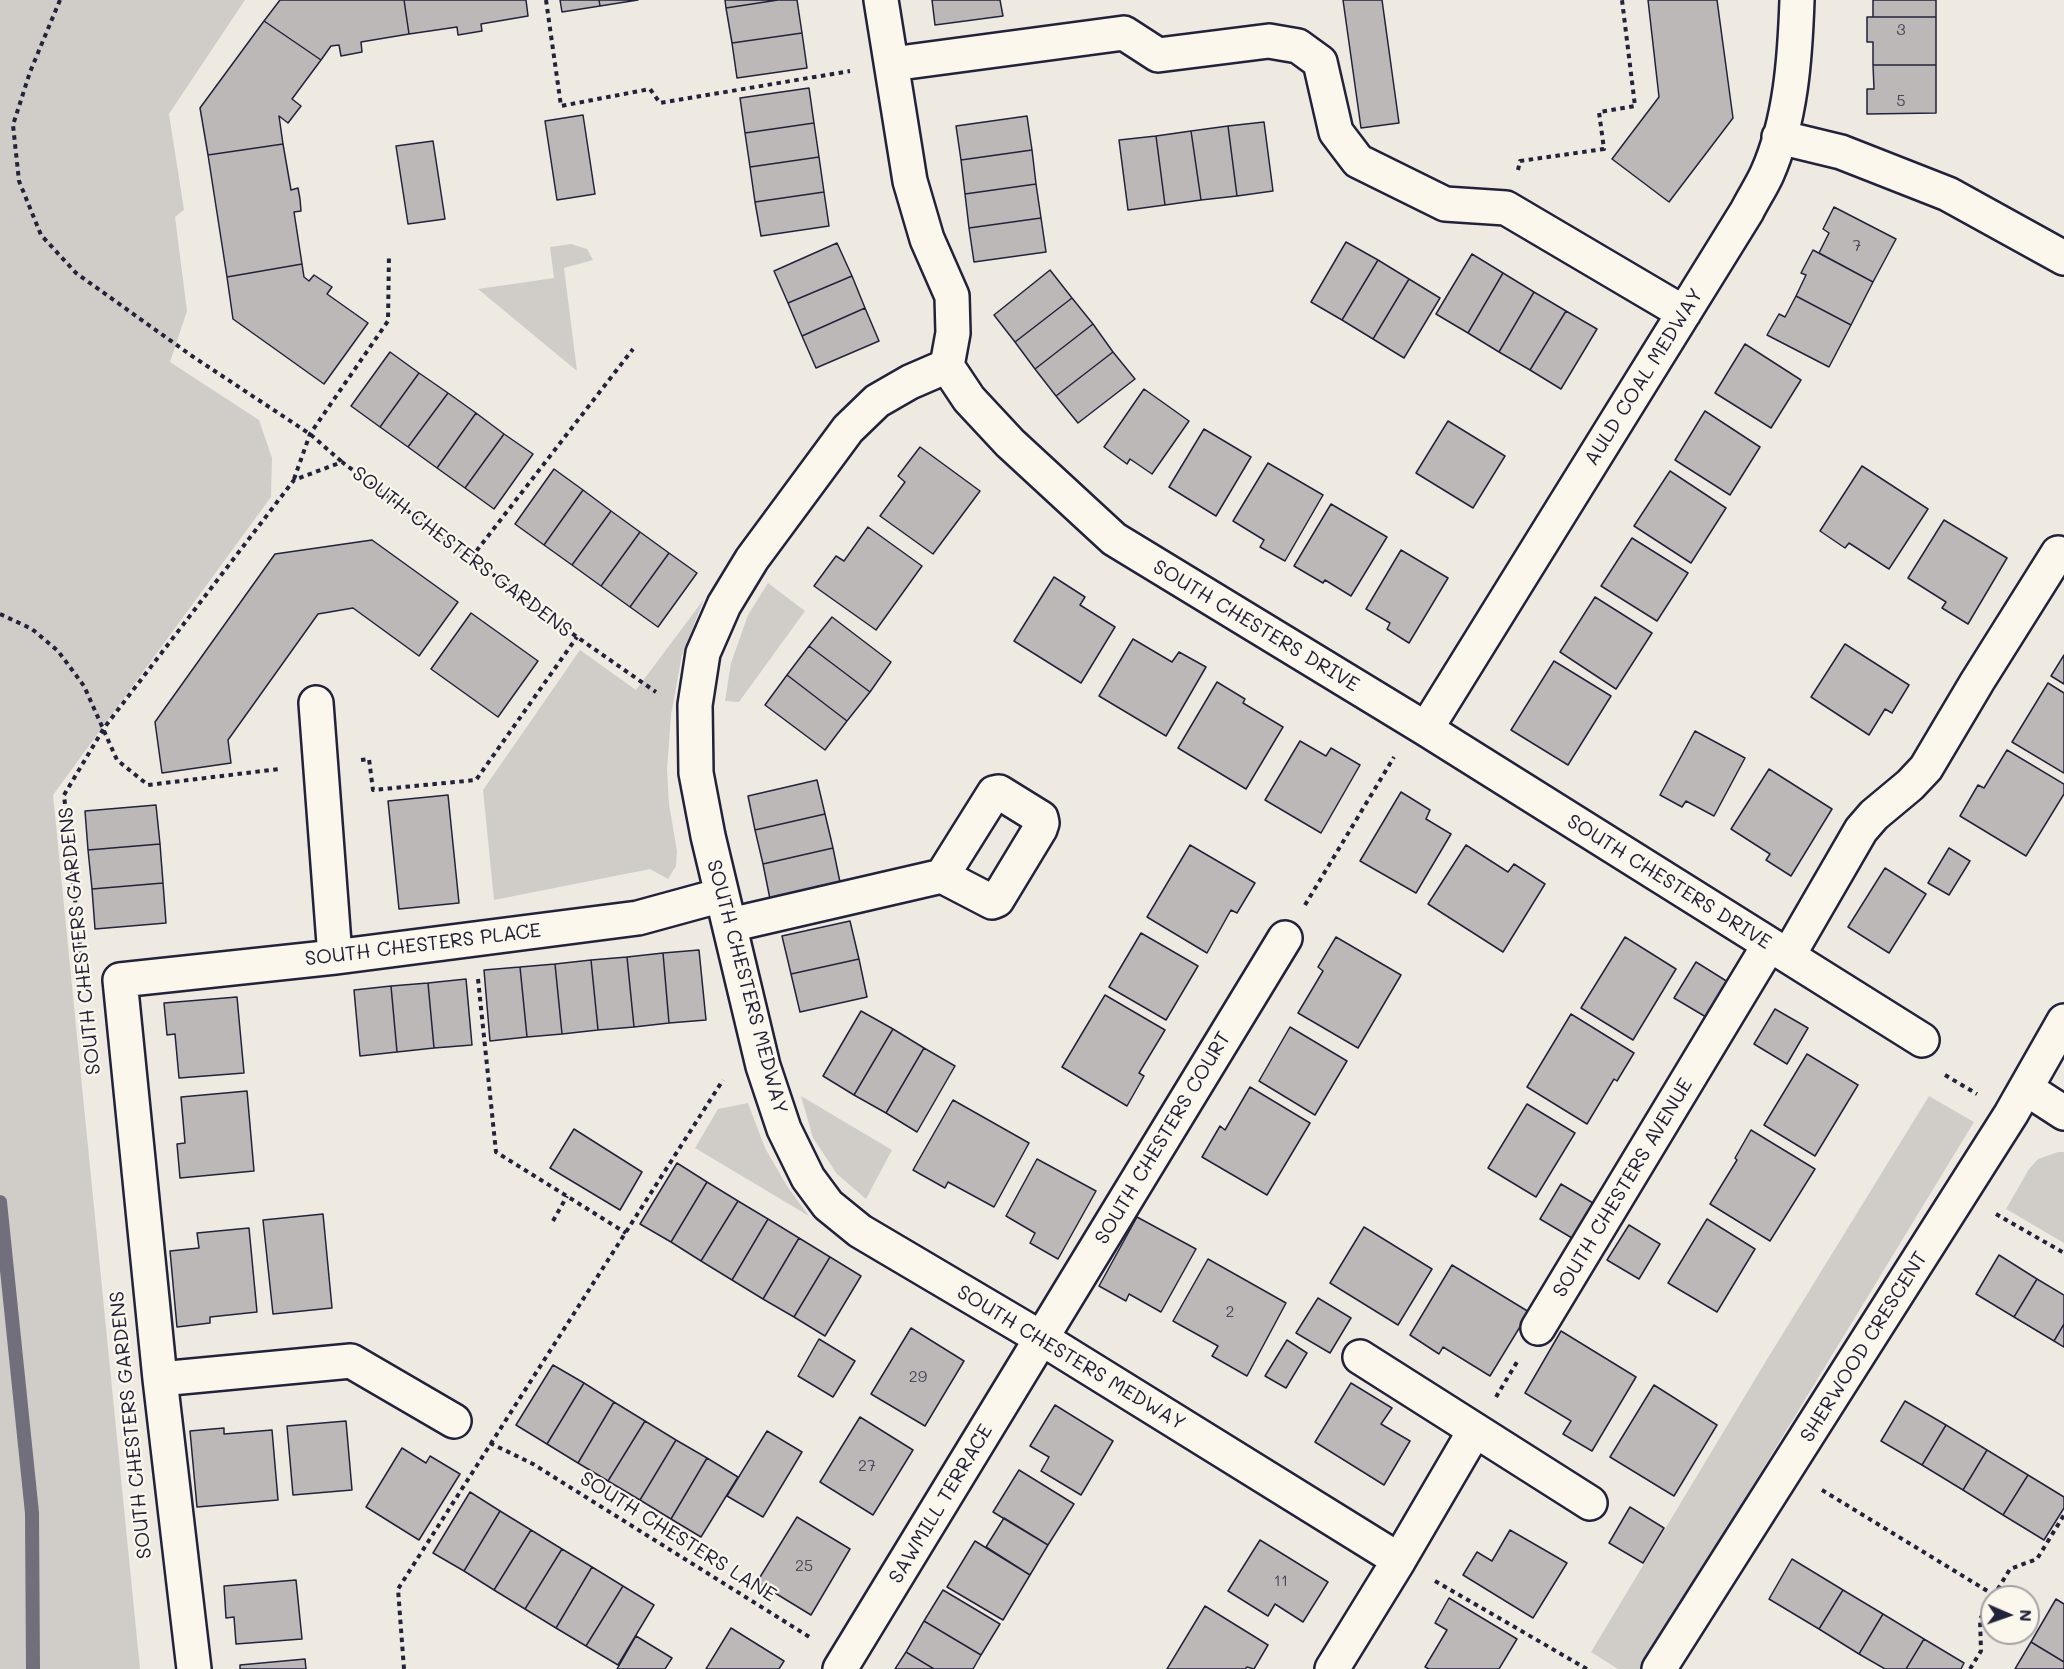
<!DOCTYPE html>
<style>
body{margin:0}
#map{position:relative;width:2064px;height:1669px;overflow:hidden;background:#eeeae2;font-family:Mali,sans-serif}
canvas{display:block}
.north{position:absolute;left:1980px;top:1585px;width:60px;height:60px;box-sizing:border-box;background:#fbf7ec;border:2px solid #a4a2a5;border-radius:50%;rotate:92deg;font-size:16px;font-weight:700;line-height:24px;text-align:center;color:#22223b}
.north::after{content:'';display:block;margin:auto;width:21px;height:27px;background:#22223b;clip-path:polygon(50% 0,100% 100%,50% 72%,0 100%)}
</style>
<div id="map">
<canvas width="2064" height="1669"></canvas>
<div class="north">N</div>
</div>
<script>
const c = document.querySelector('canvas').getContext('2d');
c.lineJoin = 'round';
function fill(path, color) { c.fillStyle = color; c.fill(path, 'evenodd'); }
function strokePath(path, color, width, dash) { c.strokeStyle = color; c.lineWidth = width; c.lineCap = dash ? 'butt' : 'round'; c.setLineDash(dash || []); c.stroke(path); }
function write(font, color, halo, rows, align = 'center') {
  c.font = font + ' Mali,sans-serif'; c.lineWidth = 4.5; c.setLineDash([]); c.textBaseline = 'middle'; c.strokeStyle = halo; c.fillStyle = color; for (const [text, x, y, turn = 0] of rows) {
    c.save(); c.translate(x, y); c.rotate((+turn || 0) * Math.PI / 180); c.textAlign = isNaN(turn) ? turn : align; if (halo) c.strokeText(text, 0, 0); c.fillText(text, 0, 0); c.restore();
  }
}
const green = new Path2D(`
 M0 0H245L169 114 184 210 175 217 187 311 170 362 259 420 272 458 271 497 53 795 140 1669H0Z
 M571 244 587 249 593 260 564 268 577 371 478 289 554 278 550 247Z
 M768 583 805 611 739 702 725 701 731 663 748 615Z
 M704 599 682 655 671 715 667 770 669 804 677 851 676 866 668 879 650 869 494 900 483 790 580 650 636 690Z
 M801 1096 892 1150 866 1199 837 1174 813 1138Z
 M1929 1096 1974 1122 1641 1669H1618L1591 1652 1766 1361Z
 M748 1103 765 1148 787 1186 809 1216 695 1148 718 1109Z
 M2058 1152H2064V1243L2006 1209 2029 1169 2038 1159Z`);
const stream = new Path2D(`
 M0 1202 32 1513 33 1669`);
const building = new Path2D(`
 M280 0H404L409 34 361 42 362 52 341 56 339 45 331 46 321 60 264 21Z
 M404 0H526L528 16 481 24 482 31 458 35 457 27 409 34Z
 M560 0H599L600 6 562 12Z
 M599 0H638L600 6Z
 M725 0H778L726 8Z
 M778 0H797L802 33 732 43 726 8Z
 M932 0H1000L1003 16 935 25Z
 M1343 0H1382L1399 123 1361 128Z
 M1648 0H1717L1733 118 1669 202 1612 159 1659 97Z
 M1873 0H1936V17H1873Z
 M1867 17H1936V65H1873V42H1867Z
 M264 21 321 60 292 99 301 106 288 123 279 116 283 144 208 155 200 108Z
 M802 33 807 68 737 78 732 43Z
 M1873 65H1936V113L1867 114V89H1874Z
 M809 88 814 123 745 133 740 98Z
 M583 115 595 194 557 200 545 121Z
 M1027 116 1032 150 961 160 956 126Z
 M1264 122 1273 191 1237 196 1228 126Z
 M814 123 819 157 750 167 745 133Z
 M1228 126 1237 196 1201 200 1191 131Z
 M1191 131 1201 200 1165 205 1156 136Z
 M1156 136 1165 205 1128 210 1119 140Z
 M433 141 445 219 408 224 396 146Z
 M283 144 291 190 298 188 300 199 301 211 294 212 302 264 227 277 208 155Z
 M1032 150 1036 184 965 194 961 160Z
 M819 157 824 192 755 202 750 167Z
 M1036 184 1041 218 969 228 965 194Z
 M824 192 829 226 761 236 755 202Z
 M1834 207 1896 239 1873 282 1819 253 1829 233 1823 229Z
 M1041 218 1046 252 974 262 969 228Z
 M1346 242 1378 260 1342 320 1311 302Z
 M837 243 852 276 788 303 774 271Z
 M1813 250 1873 282 1851 325 1796 296 1806 275 1801 273Z
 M1472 254 1503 273 1468 333 1436 314Z
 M1378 260 1409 279 1373 339 1342 320Z
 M302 264 304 277 309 281 314 275 332 287 327 294 368 323 324 384 233 319 227 277Z
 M1050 270 1072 298 1015 342 994 315Z
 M1503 273 1534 292 1499 352 1468 333Z
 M852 276 865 308 802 336 788 303Z
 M1409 279 1440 298 1404 358 1373 339Z
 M1534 292 1566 311 1530 370 1499 352Z
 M1796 296 1851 325 1829 367 1767 335 1779 314 1785 317Z
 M1072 298 1093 324 1035 369 1015 342Z
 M865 308 879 341 816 368 802 336Z
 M1566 311 1597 329 1561 389 1530 370Z
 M1093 324 1113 352 1056 396 1035 369Z
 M1745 344 1801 380 1771 428 1715 393Z
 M390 352 419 373 380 427 351 406Z
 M1113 352 1135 379 1078 423 1056 396Z
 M419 373 448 393 408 447 380 427Z
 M1144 389 1189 421 1152 474 1130 459 1127 464 1104 447Z
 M448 393 476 413 437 468 408 447Z
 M1705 411 1760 447 1730 495 1675 460Z
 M476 413 504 434 465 488 437 468Z
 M1448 421 1505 456 1473 508 1416 473Z
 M1204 429 1251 457 1216 516 1169 487Z
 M504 434 533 454 494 509 465 488Z
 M920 447 980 491 933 554 880 516 905 482 898 476Z
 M1268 463 1323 495 1285 561 1260 547 1264 540 1233 521Z
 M1862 466 1928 509 1889 569 1849 543 1845 548 1820 531Z
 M554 469 583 490 544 545 515 524Z
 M1670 471 1726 508 1691 563 1634 526Z
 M583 490 611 511 572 565 544 545Z
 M1331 504 1387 537 1351 596 1325 580 1323 583 1294 566Z
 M611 511 640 532 601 586 572 565Z
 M1944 520 2007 558 1968 624 1942 608 1946 602 1908 578Z
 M868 527 922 566 876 630 814 586 836 556 844 561Z
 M640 532 669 553 630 607 601 586Z
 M1632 538 1688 573 1657 621 1601 586Z
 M372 540 458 602 419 656 353 608 318 614 228 740 231 763 162 773 155 722 275 554Z
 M1401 550 1448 578 1409 643 1387 629 1390 623 1366 609Z
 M669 553 697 573 658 627 630 607Z
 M1054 577 1085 597 1080 605 1115 627 1081 683 1014 641Z
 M1595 597 1652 633 1616 689 1560 652Z
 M471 613 538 661 498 717 431 669Z
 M832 617 891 662 870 692 809 646Z
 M1133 639 1172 662 1179 652 1206 667 1166 736 1099 696Z
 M1845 644 1909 685 1892 713 1885 709 1869 735 1811 697Z
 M809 646 870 692 847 721 787 675Z
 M2064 655V684L2051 676Z
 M1554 661 1611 696 1568 765 1511 730Z
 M787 675 847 721 825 750 765 705Z
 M1217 682 1245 699 1243 703 1283 727 1246 789 1178 748Z
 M2048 683 2064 693V773L2012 742Z
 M1695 731 1745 758 1714 816 1686 801 1682 807 1660 795Z
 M1300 741 1326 756 1331 748 1360 765 1321 833 1265 800Z
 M2007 750 2064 784V794L2026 856 1960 816 1978 785 1984 788Z
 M1769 769 1832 809 1791 876 1766 860 1770 854 1731 829Z
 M817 780 825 814 755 830 748 796Z
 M1401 792 1430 810 1426 819 1451 834 1416 893 1360 861Z
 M448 795 459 903 399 909 388 801Z
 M156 805 160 844 88 850 85 811Z
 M825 814 833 848 763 864 755 830Z
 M160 844 163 883 92 889 88 850Z
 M1190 845 1255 883 1237 913 1231 910 1207 953 1147 917Z
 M1466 845 1508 872 1514 864 1545 884 1503 952 1428 904Z
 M833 848 840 882 770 899 763 864Z
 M1949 848 1970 861 1949 895 1928 883Z
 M1885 868 1926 894 1889 953 1848 927Z
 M163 883 166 923 95 929 92 889Z
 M850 921 859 959 791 974 782 936Z
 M1141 933 1198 966 1166 1020 1109 987Z
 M1336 937 1401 975 1358 1048 1298 1013 1323 971 1318 967Z
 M1625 937 1676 969 1633 1040 1581 1008Z
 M699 950 706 1020 669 1023 663 953Z
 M663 953 669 1023 634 1027 627 957Z
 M627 957 634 1027 598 1030 591 960Z
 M859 959 867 997 800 1012 791 974Z
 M591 960 598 1030 562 1034 555 964Z
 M1696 962 1728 982 1706 1017 1674 998Z
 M555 964 562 1034 527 1037 520 967Z
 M520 967 527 1037 490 1041 484 970Z
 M466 979 472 1045 434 1048 428 983Z
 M428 983 434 1048 397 1052 391 986Z
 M391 986 397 1052 360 1056 354 990Z
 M1105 995 1165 1030 1139 1073 1144 1076 1127 1106 1062 1067Z
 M237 997 244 1073 179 1078 175 1034 167 1035 164 1003Z
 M1775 1009 1808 1028 1787 1064 1754 1044Z
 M861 1011 893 1029 854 1095 823 1076Z
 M1571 1014 1634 1053 1617 1081 1614 1079 1587 1124 1527 1087Z
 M1290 1027 1347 1061 1315 1115 1259 1081Z
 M893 1029 924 1048 886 1113 854 1095Z
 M924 1048 955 1066 917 1132 886 1113Z
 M1807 1054 1858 1085 1815 1156 1764 1125Z
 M1250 1087 1310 1123 1267 1195 1202 1157 1220 1126 1225 1130Z
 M247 1091 254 1171 180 1178 177 1144 185 1143 181 1097Z
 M953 1100 1029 1143 994 1207 948 1182 945 1188 913 1170Z
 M1527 1104 1575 1133 1536 1197 1488 1168Z
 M574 1129 642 1172 620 1210 550 1168Z
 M1751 1130 1815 1169 1770 1241 1710 1204 1737 1160 1735 1158Z
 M1037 1159 1096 1191 1058 1259 1030 1243 1035 1233 1006 1216Z
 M677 1163 707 1182 671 1242 640 1224Z
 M707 1182 738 1201 701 1261 671 1242Z
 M1561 1184 1593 1203 1572 1238 1540 1219Z
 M738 1201 768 1219 732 1280 701 1261Z
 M323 1214 332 1308 273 1314 263 1220Z
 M1137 1217 1196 1249 1161 1312 1129 1294 1126 1301 1099 1286Z
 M768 1219 799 1238 763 1299 732 1280Z
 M1707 1219 1755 1249 1717 1312 1668 1283Z
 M1629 1225 1660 1244 1639 1279 1607 1260Z
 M1364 1227 1432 1269 1398 1325 1330 1283Z
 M249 1228 257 1312 210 1317V1323L177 1327 170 1251 199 1248 197 1233Z
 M799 1238 830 1257 794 1317 763 1299Z
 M1999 1255 2037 1279 2014 1317 1976 1294Z
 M830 1257 861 1276 825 1336 794 1317Z
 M1208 1259 1286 1303 1247 1376 1212 1356 1218 1346 1173 1321Z
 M1452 1265 1529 1312 1490 1376 1443 1347 1439 1354 1410 1335Z
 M2037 1279 2064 1295V1324L2054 1341 2014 1317Z
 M1318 1298 1351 1318 1330 1353 1296 1333Z
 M2064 1324V1347L2054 1341Z
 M911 1328 964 1361 925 1426 871 1394Z
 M1561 1331 1636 1377 1592 1451 1563 1434 1571 1421 1525 1393Z
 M819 1339 855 1361 833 1397 798 1376Z
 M1287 1340 1307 1353 1286 1388 1265 1376Z
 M553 1365 584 1383 547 1444 516 1425Z
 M584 1383 614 1402 578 1463 547 1444Z
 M1351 1383 1392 1408 1381 1424 1410 1441 1384 1485 1315 1442Z
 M1654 1385 1717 1425 1674 1496 1610 1457Z
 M1905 1401 1946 1425 1922 1465 1881 1441Z
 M614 1402 645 1421 608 1481 578 1463Z
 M1055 1405 1113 1441 1081 1495 1041 1471 1049 1457 1030 1446Z
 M860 1417 913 1450 873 1515 820 1482Z
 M346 1421 352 1490 293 1495 287 1426Z
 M645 1421 676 1440 640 1500 608 1481Z
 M1946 1425 1987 1450 1963 1490 1922 1465Z
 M224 1428V1434L272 1430 278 1500 197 1507 190 1431Z
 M767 1431 802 1452 763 1517 727 1496Z
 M676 1440 707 1458 671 1519 640 1500Z
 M402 1448 426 1463 430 1456 460 1474 419 1540 366 1507Z
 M1987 1450 2028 1475 2003 1515 1963 1490Z
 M707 1458 738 1477 701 1537 671 1519Z
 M1019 1470 1074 1504 1048 1545 993 1512Z
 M2028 1475 2064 1497V1508L2044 1540 2003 1515Z
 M470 1492 500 1511 464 1571 433 1553Z
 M1630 1507 1664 1528 1643 1563 1609 1543Z
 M500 1511 531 1530 494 1590 464 1571Z
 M797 1517 850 1549 811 1615 757 1582Z
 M1004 1518 1048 1545 1030 1575 986 1547Z
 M531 1530 562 1549 525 1609 494 1590Z
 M1510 1530 1567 1563 1533 1618 1463 1575 1477 1552 1492 1561Z
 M1260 1540 1328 1582 1303 1622 1275 1604 1268 1616 1228 1591Z
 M975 1541 1030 1575 1003 1620 947 1587Z
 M562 1549 592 1567 556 1628 525 1609Z
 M1792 1559 1843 1590 1819 1629 1769 1599Z
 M592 1567 623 1586 586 1646 556 1628Z
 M296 1580 302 1639 236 1644 234 1617 226 1618 224 1586Z
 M623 1586 654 1605 618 1665 586 1646Z
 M943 1590 1000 1624 981 1655 924 1621Z
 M1843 1590 1883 1614 1859 1654 1819 1629Z
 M1449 1598 1517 1639 1499 1669H1429L1425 1667 1447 1630 1435 1623Z
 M2056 1599 2064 1604V1662L2031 1642Z
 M1205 1606 1268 1645 1254 1669 1247 1667 1245 1669H1167Z
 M1883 1614 1924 1639 1906 1669H1885L1859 1654Z
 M924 1621 981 1655 973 1669H934L906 1652Z
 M731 1628 784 1661 779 1669H706Z
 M636 1636 672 1658 665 1669H617Z
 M1924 1639 1964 1663 1961 1669H1906Z
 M2031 1642 2064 1662V1669H2015Z
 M906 1652 934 1669H895Z
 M305 1659 306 1669H240V1665Z`);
const path = new Path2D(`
 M60 0 30 72 13 125 19 181 41 235 76 273 192 356 310 434 342 462
 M546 0 561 106 650 89 660 103 850 71
 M1518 170 1520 161 1604 149 1599 112 1635 106 1622 0
 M294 479 310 434 388 321 389 254
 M471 558 633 349
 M0 614 32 629 58 651 84 686 117 760 148 785 279 769
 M361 760 369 759 373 790 476 780 577 637
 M1305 905 1394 757
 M82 965 64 795 104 728 294 480 342 462 577 637 656 692
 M478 979 496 1152 626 1233
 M1945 1075 1977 1094
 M1996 1214 2064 1253
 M553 1221 567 1196
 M1496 1397 1517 1362
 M490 1443 533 1464 811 1638
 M1822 1490 1994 1595
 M1435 1581 1587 1669
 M1993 1597 2010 1569 2037 1559 2064 1515
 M404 1669 398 1589 723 1080
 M1970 1669 1981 1651 1980 1619 1992 1599`);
const minor = new Path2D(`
 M881 0 910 181 927 239 952 296 953 333 947 366 969 399 1010 443 1114 539 1426 729 1922 1040
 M892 64 1124 33 1158 55 1269 41 1298 46 1320 62 1336 132 1358 161 1445 204 1506 208 1684 313
 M1779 137 1841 152 1948 194 2064 258
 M947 366 910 382 877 401 848 429 752 559 724 605 703 653 695 705 696 773 708 836 763 1066 784 1129 808 1178 828 1205 860 1231 1041 1338 1399 1560
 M316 703 335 957
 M1426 729 1747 211C1753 199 1761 187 1767 174 1791 120 1795 58 1797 0
 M730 925 942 876 992 902 997 900 1040 829 1042 823 1041 818 999 792 994 793 942 876
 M1788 956 1861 830 1874 815 1910 785 1926 768 1977 682 2058 553
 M2027 1089 2064 1113
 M1538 1328 1769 945
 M1360 1357 1590 1503
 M160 1379 351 1361 454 1421
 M194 1669 160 1379 120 980 335 957 638 918 722 895
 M840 1669 1285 938
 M1332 1669 1399 1560 1475 1430
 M1659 1669 2011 1114 2064 1021`);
const numberNames = [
 ["3",1901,30],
 ["5",1901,101],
 ["7",1857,246],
 ["2",1230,1312],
 ["29",918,1377],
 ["27",867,1466],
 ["25",804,1566],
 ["11",1281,1581]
];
const streetNames = [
 ["AULD COAL MEDWAY",1644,377,-58],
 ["SOUTH CHESTERS GARDENS",462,552,37],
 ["SOUTH CHESTERS DRIVE",1256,626,31],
 ["SOUTH CHESTERS DRIVE",1669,882,32],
 ["SOUTH CHESTERS GARDENS",80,941,-96],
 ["SOUTH CHESTERS PLACE",423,945,-7],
 ["SOUTH CHESTERS MEDWAY",747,987,75],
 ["SOUTH CHESTERS COURT",1163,1138,-59],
 ["SOUTH CHESTERS AVENUE",1623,1188,-59],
 ["SHERWOOD CRESCENT",1864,1347,-58],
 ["SOUTH CHESTERS MEDWAY",1071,1358,31],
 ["SOUTH CHESTERS GARDENS",131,1425,-96],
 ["SAWMILL TERRACE",941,1504,-59],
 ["SOUTH CHESTERS LANE",678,1537,32]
];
fill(green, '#d0cdc9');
strokePath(stream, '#716f7c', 14);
fill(building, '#bcb8b8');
strokePath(building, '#22223b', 1.5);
strokePath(minor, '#22223b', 38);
strokePath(path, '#22223b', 4, [4.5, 4.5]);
strokePath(minor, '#fbf7ec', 33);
write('16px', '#48485a', null, numberNames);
write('20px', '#22223b', '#fbf7ec', streetNames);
</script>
